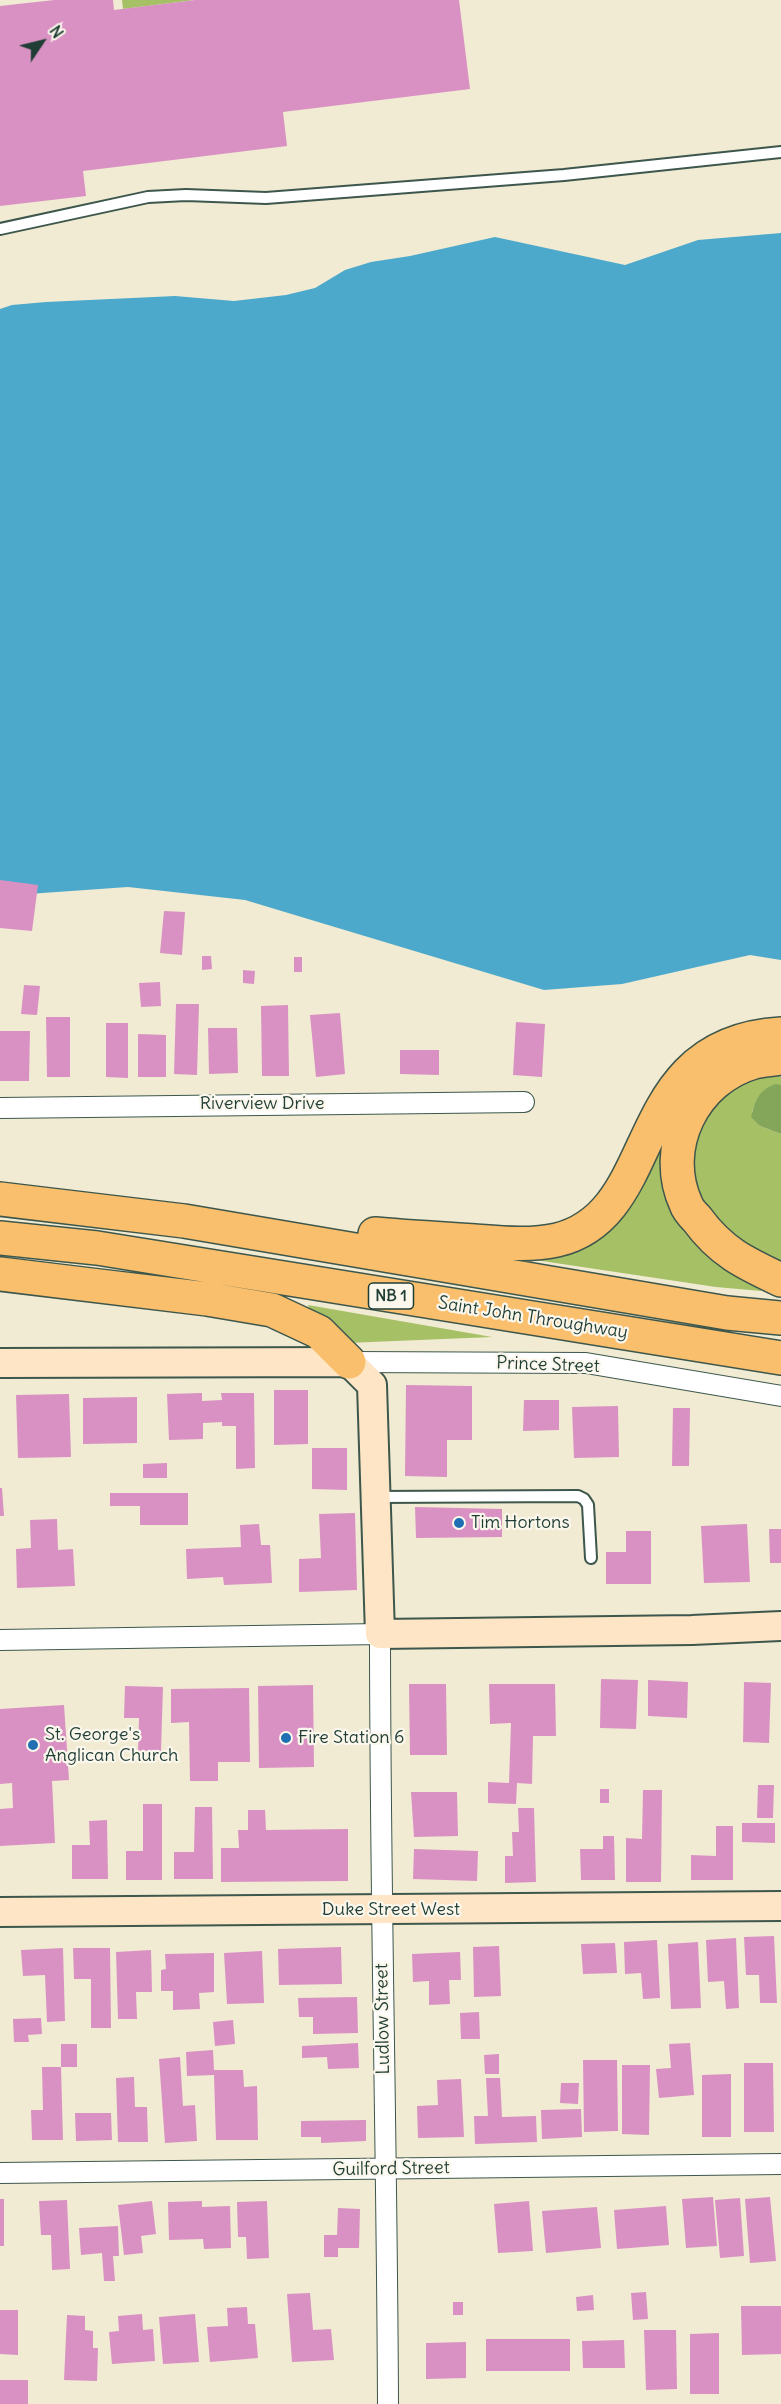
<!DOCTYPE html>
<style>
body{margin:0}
#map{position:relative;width:781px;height:2404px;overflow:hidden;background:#f1ebd3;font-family:Delius,sans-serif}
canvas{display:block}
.north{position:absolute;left:12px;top:12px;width:60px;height:60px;-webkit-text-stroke:4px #fbf7ec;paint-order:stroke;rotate:55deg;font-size:16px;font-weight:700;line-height:24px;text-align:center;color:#1f3d34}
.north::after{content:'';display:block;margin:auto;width:21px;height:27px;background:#1f3d34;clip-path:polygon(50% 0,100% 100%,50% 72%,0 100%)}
</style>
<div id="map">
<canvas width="781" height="2404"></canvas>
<div class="north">N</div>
</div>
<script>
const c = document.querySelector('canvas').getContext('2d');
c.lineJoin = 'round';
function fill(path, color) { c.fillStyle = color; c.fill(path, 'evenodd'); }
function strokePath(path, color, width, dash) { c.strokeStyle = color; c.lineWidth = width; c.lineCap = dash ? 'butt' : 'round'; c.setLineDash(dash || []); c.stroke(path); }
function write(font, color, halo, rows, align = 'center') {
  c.font = font + ' Delius,sans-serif'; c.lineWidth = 4.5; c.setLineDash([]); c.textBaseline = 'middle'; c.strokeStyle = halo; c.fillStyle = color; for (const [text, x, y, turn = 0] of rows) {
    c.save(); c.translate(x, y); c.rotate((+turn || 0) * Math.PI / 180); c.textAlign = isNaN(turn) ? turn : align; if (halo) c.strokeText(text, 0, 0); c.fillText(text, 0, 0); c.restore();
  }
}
const green = new Path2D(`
 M122 0H195L123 9Z
 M781 1072V1085C764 1084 758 1098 752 1112L760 1126 781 1134V1269L761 1260 704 1208 694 1176 693 1155 702 1123 713 1107 736 1087 750 1080Z
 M660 1147 670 1151 669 1167 761 1287V1291L716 1287 522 1258 567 1253 594 1241Z
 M308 1305 492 1337 347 1343 310 1313Z`);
const forest = new Path2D(`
 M776 1084 781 1085V1134L760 1126 751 1117C755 1101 759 1089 776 1084Z`);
const water = new Path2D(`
 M781 233V960L750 955 622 984 544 990 245 900 128 887 0 896V309L12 305 46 302 175 296 234 301 286 295 315 288 345 270 371 262 410 256 495 237 625 265 698 240Z`);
const building = new Path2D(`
 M54 0H113L114 10 195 0H459L470 89 283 112 287 146 83 171 86 196 0 206V6Z
 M0 880 38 885 32 931 0 928Z
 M164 911 185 912 182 955 160 953Z
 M202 956H211L212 969 202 970Z
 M294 957H302V972H294Z
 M243 970 255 971 254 984 243 983Z
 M160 982 161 1006 141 1007 139 983Z
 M24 985 40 986 37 1015 21 1014Z
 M176 1004H199L197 1075 174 1074Z
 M288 1005 289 1076H262L261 1006Z
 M340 1013 345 1074 316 1077 310 1015Z
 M46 1017H70V1077H47Z
 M516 1022 545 1024 542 1077 513 1075Z
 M106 1023H128V1078L106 1077Z
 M208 1028H237L238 1073 209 1074Z
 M0 1031H30L29 1081H0Z
 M138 1034 166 1035V1077H138Z
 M400 1050H439V1075L400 1074Z
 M406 1385 472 1386V1440H447V1477L405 1476Z
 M274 1390H308V1444L274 1445Z
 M202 1393V1401L222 1400 221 1393H254L255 1468 236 1469V1426H222V1422L203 1423V1439L169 1440 167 1394Z
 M69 1394 71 1457 18 1458 16 1395Z
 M137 1397V1443L83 1444V1398Z
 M524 1400H559V1430L523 1431Z
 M618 1406 619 1457 574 1458 572 1407Z
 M673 1408H690L689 1466H672Z
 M312 1448H347V1490L312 1489Z
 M167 1463V1478H143V1464Z
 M0 1488H2L4 1516H0Z
 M110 1493H188V1525H140V1506H110Z
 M415 1507 502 1509V1537L416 1538Z
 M355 1513 357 1590 299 1592V1559L321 1558 319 1514Z
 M57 1519 58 1550 73 1549 75 1586 17 1588 16 1549 31 1548 30 1520Z
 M259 1524 261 1545H270L272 1583 224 1585 223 1577 187 1579 186 1549 241 1547 240 1525Z
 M747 1524 750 1582 704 1583 701 1526Z
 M769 1529H781V1563H770Z
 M626 1531H651V1584H606V1552H626Z
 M601 1679 638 1680 636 1729 600 1728Z
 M648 1680 688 1682 687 1718 648 1716Z
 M744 1682 771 1683 769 1743 743 1742Z
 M409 1684H446L447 1755H410Z
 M489 1684H555L556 1736H533L532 1784 517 1783 516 1804 488 1803V1782L509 1783 511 1723 490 1724Z
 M313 1685 314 1767 259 1768 258 1686Z
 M125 1686 163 1687 161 1751H138L139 1718H124Z
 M249 1688 250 1762H218V1781H190L189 1722 171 1723V1689Z
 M64 1705 69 1780 52 1781 55 1843 0 1846V1809L13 1808 12 1783 0 1784V1709Z
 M758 1785H774L773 1818H757Z
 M600 1789H609V1803H600Z
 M643 1790H662L661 1882H626V1838L642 1839Z
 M411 1792H457L458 1836 414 1837Z
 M143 1804H162V1880H126V1851H143Z
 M195 1807H212L213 1879H174V1852H194Z
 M518 1808H534L536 1882 505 1883V1856H513L512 1832H519Z
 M248 1810H265L266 1830 348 1829V1881L221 1882V1848H239L238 1830H248Z
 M107 1820 108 1879H72V1845H90L89 1821Z
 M742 1823H775V1843L742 1842Z
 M716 1826H733V1880H691V1855L716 1856Z
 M603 1836H614L615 1880H581L580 1849H603Z
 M414 1849 478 1851 477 1881 413 1879Z
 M774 1936 777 2003H760L759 1975H746L744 1937Z
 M736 1938 739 2008 726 2009 724 1981 708 1982 706 1940Z
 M657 1940 660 1998 643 1999 641 1973 625 1974 624 1942Z
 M698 1942 701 2008 671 2009 668 1944Z
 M615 1943 617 1973 583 1974 581 1944Z
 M499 1946 501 1996 474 1997 473 1947Z
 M341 1947 342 1984 279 1985 278 1949Z
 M63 1948 65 2021 47 2022 45 1975 23 1976 21 1950Z
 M73 1948H110L111 2028H91V1979H74Z
 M151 1950 152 1992H136L137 2019H118L116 1952Z
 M262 1951 264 2003 227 2004 224 1953Z
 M460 1952 461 1980H449L450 2004 429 2005V1981L413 1982 412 1954Z
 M214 1953V1992L199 1993 200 2009 173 2010V1991H161V1970L166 1969 165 1954Z
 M357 1997 358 2033 313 2034V2017H299L298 1998Z
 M479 2012 480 2039H461L460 2013Z
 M41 2018 42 2034 28 2035 29 2042H14L13 2019Z
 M233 2020 235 2044 215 2046 213 2022Z
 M358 2043 359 2068 328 2069 327 2057 302 2058V2046Z
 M690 2043 694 2095 659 2098 656 2069 671 2068 669 2044Z
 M61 2044H77V2067H61Z
 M213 2050 214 2070H243L244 2087 257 2086 258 2140H216L214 2075 187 2076 186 2052Z
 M499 2054V2074H485L484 2055Z
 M180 2057 183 2106 195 2105 197 2141 165 2143 159 2059Z
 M583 2060H617L618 2131 584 2132Z
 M744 2063H773L774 2132H744Z
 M622 2065H650L649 2135 622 2134Z
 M42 2067H61L63 2140H32L31 2110H43Z
 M731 2074V2137H702V2075Z
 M134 2077 135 2107H147L148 2142H118L116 2078Z
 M486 2078H500L502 2117 536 2116 537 2142 475 2144 474 2116H488Z
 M461 2079 464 2137 418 2138 417 2106 438 2105 437 2080Z
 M561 2083H579L578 2104 560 2103Z
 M581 2109 582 2137 542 2139 541 2110Z
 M75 2113H111L112 2140 76 2141Z
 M366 2120V2141L321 2143V2137H301V2121Z
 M713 2197 717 2246 686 2248 682 2199Z
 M770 2197 776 2261 750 2263 745 2199Z
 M740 2198 744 2256 720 2258 715 2200Z
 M0 2199H4V2246H0Z
 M67 2200 70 2269 52 2270 51 2235H41L39 2201Z
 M152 2201 156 2234 141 2236 143 2253 124 2255 118 2205Z
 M202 2201V2207L230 2206 231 2248 204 2249 203 2239 169 2240 168 2202Z
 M267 2201 269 2258 247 2259 246 2237H238L237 2202Z
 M529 2201 533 2251 498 2253 494 2204Z
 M666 2206 669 2245 617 2249 614 2210Z
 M597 2207 601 2248 546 2253 542 2211Z
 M338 2208 360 2209 359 2248H338V2257H324V2235H337Z
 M118 2226 119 2256H113L115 2281H104L102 2253 81 2255 79 2228Z
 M646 2292 648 2319 633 2320 631 2293Z
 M310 2293 313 2330 331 2329 334 2360 292 2362 287 2294Z
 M593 2295 594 2310 577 2311 576 2297Z
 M453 2302H463V2315H453Z
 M741 2306H781V2354L742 2355Z
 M247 2307 248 2324H255L258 2358 210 2362 207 2327 228 2326 227 2308Z
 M0 2310H18V2355L0 2354Z
 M142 2314 143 2330 153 2329 155 2361 112 2364 109 2332 119 2331 118 2316Z
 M195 2314 199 2362 163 2364 159 2317Z
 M67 2315 85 2316V2330L93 2331V2348H98L97 2381 64 2380Z
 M644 2330H676L677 2389 646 2390Z
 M719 2333V2394H690V2334Z
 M486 2339H570V2371H486Z
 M624 2340 625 2368H583L582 2341Z
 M466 2342V2378L426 2379V2343Z
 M0 2380H28V2404H0Z`);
const lane = new Path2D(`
 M0 229 148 197 186 195 266 198 564 175 781 152
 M376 1497 578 1496 584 1499 588 1505 591 1558`);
const street = new Path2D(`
 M0 1108 524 1102
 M349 1362 586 1363 781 1396
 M0 1640 380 1634C380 1891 387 2147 388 2404
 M0 2173 781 2164`);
const secondary = new Path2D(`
 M0 1363 349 1362 372 1385 380 1634 692 1630 781 1626
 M0 1912 781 1906`);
const highway = new Path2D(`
 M781 1058C772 1059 762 1060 754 1062 694 1079 660 1147 686 1204 688 1210 693 1215 697 1219 721 1252 745 1263 781 1280
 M0 1199 184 1221 727 1313 781 1318
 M375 1234C409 1237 442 1239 475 1241 501 1243 531 1246 557 1240 666 1214 623 1043 781 1034
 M0 1238 97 1248 781 1358
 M0 1274 207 1299 272 1310 319 1332 349 1362`);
const markers = [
 [459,1523,6,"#1f6fb2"],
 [286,1738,6,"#1f6fb2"],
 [33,1745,6,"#1f6fb2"]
];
const shields = [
 [391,1296,45]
];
const shieldNames = [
 ["NB 1",391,1296]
];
const streetNames = [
 ["Riverview Drive",262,1104],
 ["Saint John Throughway",533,1318,9],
 ["Prince Street",548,1365,2],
 ["Duke Street West",391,1910],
 ["Ludlow Street",383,2019,-91],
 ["Guilford Street",391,2169,-1]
];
const poiNames = [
 ["Tim Hortons",471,1523],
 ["St. George's",45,1735],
 ["Anglican Church",45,1756],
 ["Fire Station 6",298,1738]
];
fill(green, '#a6c066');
fill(forest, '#84a65b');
fill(water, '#4da9cb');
fill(building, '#d991c3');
strokePath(lane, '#3e574c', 14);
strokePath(street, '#3e574c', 22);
strokePath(secondary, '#3e574c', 32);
strokePath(highway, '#3e574c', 36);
strokePath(lane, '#fff', 10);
strokePath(street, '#fff', 20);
strokePath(secondary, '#fde5c5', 28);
strokePath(highway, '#f9bf6d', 33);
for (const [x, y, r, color] of markers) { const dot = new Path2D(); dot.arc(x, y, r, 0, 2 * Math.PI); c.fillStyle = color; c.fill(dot); strokePath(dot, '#fbf7ec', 2); }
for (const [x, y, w] of shields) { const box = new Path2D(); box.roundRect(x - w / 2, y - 13, w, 26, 4.5); c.fillStyle = '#fbf7ec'; c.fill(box); strokePath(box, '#1f3d34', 1.5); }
write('bold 16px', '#1f3d34', null, shieldNames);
write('18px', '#1f3d34', '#fbf7ec', streetNames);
write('18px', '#1f3d34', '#fbf7ec', poiNames, 'left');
</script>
